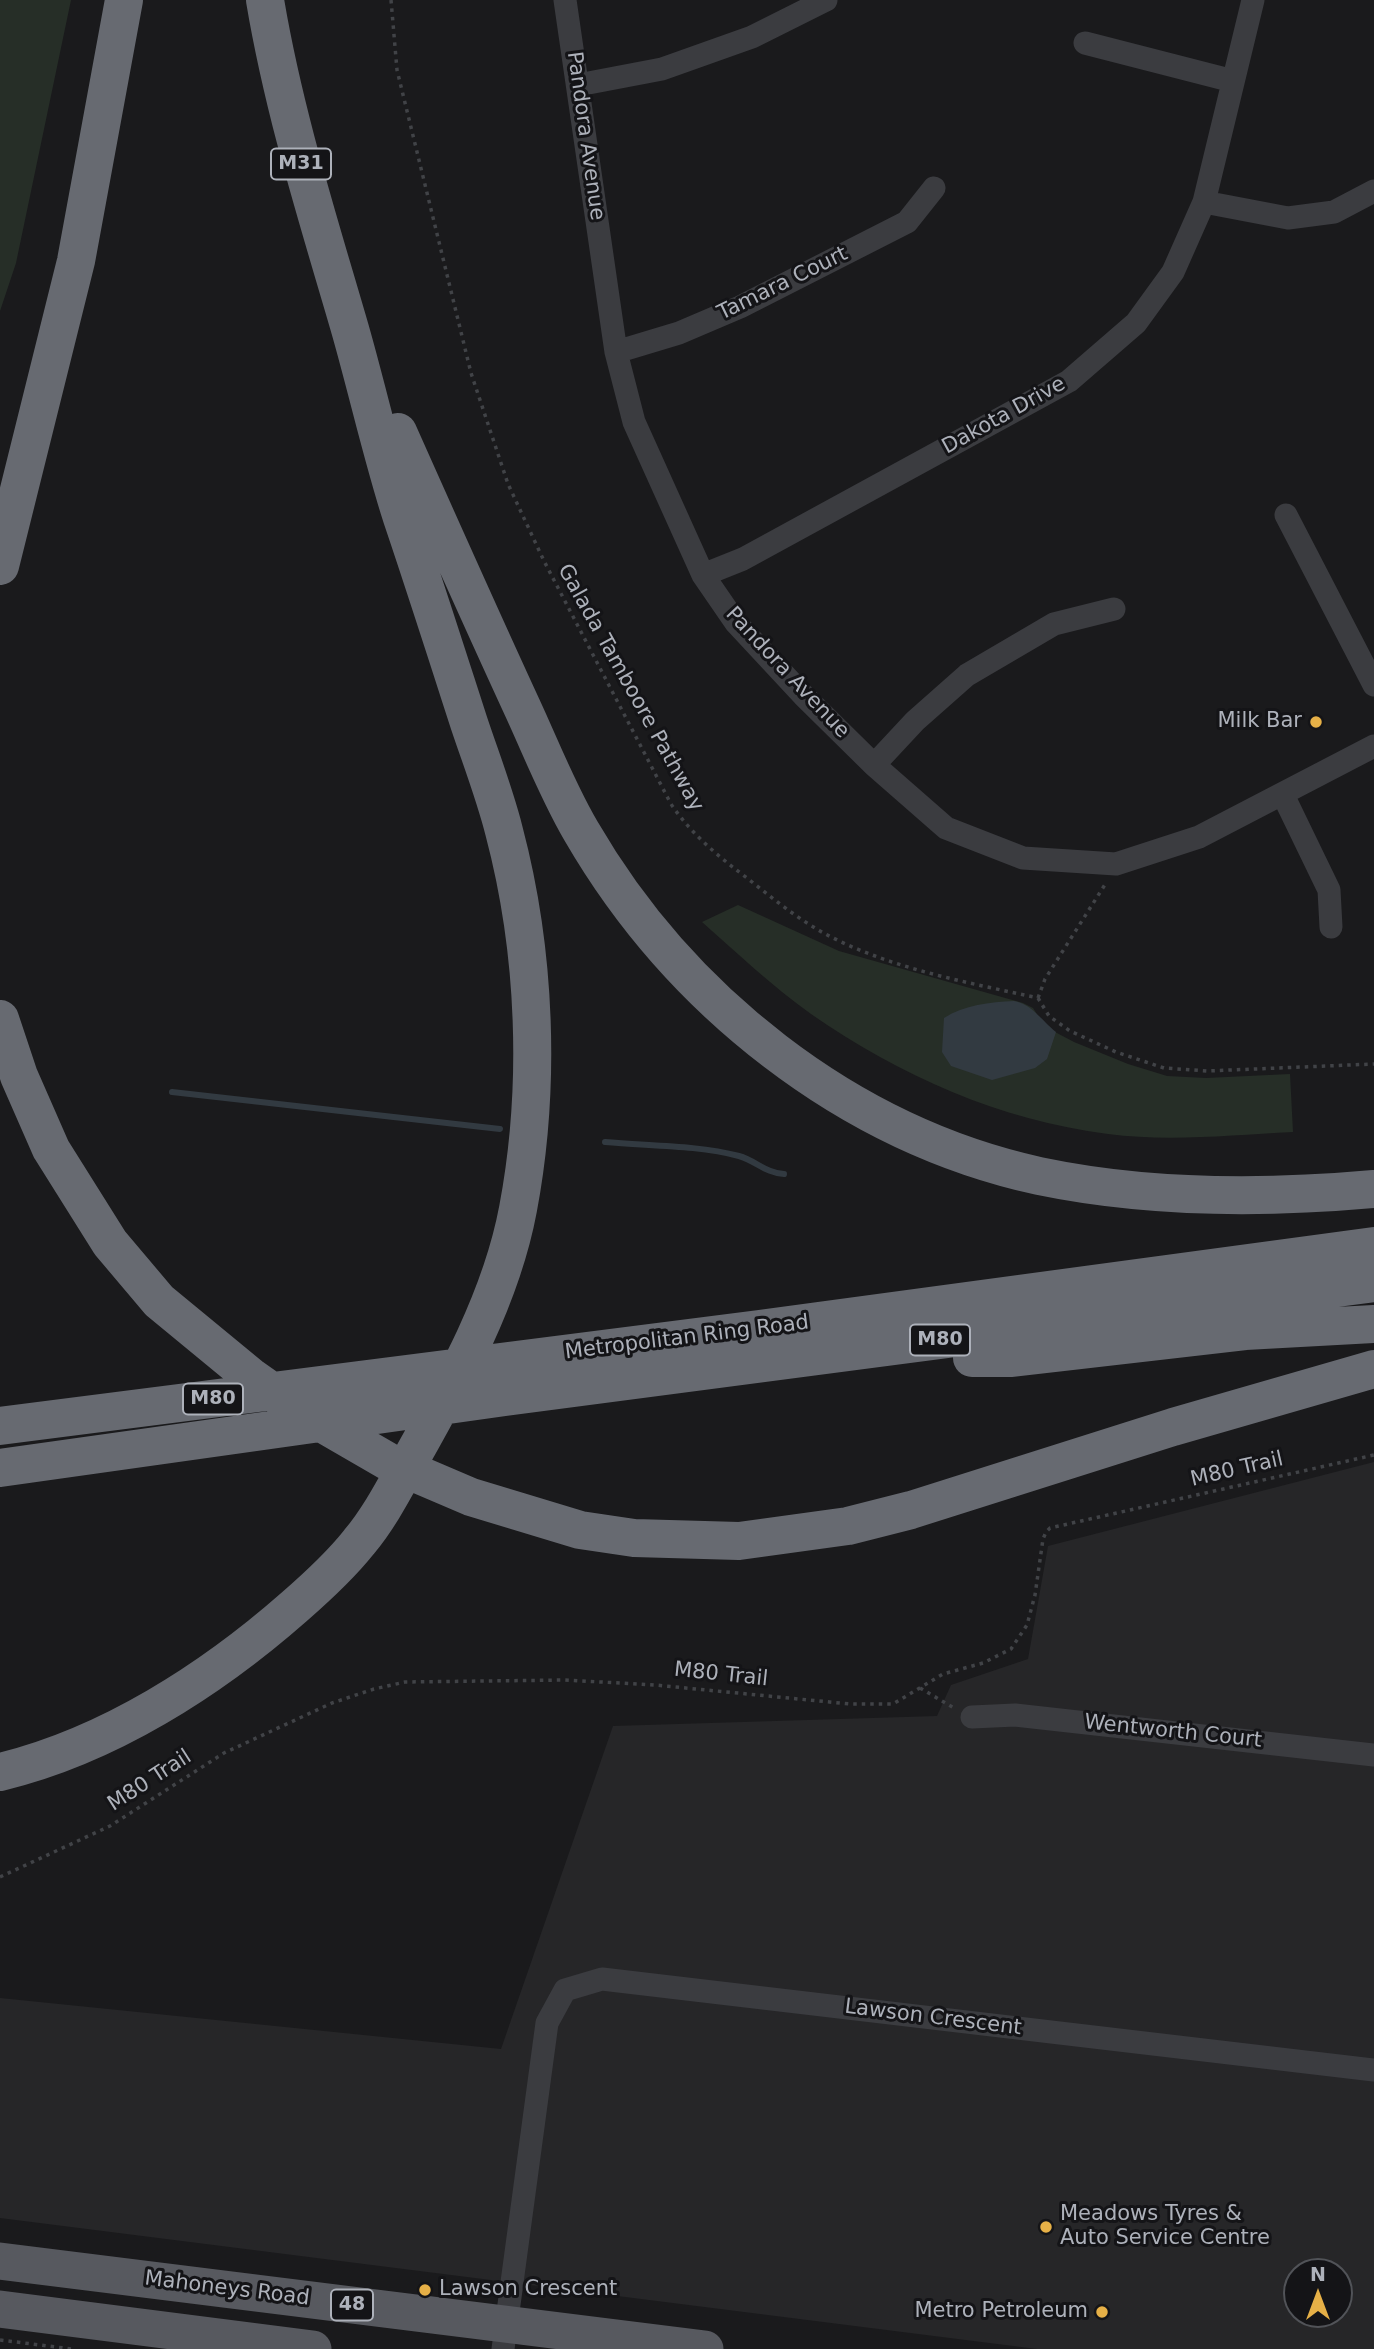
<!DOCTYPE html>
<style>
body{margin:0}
#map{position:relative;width:1374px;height:2349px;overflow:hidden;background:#1a1a1c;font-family:"DejaVu Sans",sans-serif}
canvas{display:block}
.north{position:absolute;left:1283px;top:2258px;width:70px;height:70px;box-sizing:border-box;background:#141417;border:2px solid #515358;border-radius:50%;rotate:0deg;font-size:19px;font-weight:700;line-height:28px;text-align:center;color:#adb1ba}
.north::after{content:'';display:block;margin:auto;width:24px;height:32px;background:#e6b047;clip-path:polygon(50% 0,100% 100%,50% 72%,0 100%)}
</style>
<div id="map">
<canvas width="1374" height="2349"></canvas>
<div class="north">N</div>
</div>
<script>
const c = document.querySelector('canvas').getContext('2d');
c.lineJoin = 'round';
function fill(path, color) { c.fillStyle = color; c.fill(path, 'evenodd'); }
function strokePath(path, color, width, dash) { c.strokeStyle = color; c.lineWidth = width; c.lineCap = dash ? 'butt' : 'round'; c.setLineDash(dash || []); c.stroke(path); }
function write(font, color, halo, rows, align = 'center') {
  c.font = font + ' "DejaVu Sans",sans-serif'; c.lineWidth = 6; c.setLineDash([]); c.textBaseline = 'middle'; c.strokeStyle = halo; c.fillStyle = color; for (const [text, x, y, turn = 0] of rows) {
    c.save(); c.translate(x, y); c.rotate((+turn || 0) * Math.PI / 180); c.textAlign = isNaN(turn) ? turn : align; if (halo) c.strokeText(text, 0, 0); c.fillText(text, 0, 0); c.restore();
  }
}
const built = new Path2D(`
 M1374 1462V2349H1037L0 2218V1998L501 2049 613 1726 937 1716 951 1685 1028 1659 1048 1546ZM1297 2272H1339V2314H1297Z`);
const green = new Path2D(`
 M0 0H71L16 263 0 311Z
 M738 905 839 951 1023 1003 1033 1008 1040 1019 1055 1032 1074 1042 1128 1064 1167 1076 1206 1078 1290 1074 1293 1132C1232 1135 1168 1142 1108 1134 999 1120 901 1076 811 1014 772 986 737 953 702 922Z`);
const water = new Path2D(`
 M1014 1001C1032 1004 1041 1020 1056 1032L1047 1059 1035 1068 992 1080 951 1066 942 1052 944 1018C964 1005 990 1002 1014 1001Z`);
const stream = new Path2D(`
 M172 1092 500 1129
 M605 1142C649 1146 697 1145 739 1156 756 1161 766 1173 784 1174`);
const path = new Path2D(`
 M391 0 397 70 471 373 508 484 544 561 671 804C692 835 718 856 747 878 771 897 794 916 820 931 886 968 966 982 1038 998
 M1038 998 1049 1016 1070 1031 1116 1052 1164 1068 1207 1071 1374 1064
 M1038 998 1045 979 1106 883
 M920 1688 954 1708
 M0 1877 110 1826 224 1753 332 1703 374 1689 405 1682 565 1680 655 1685 850 1704H893L943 1674 983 1663 1011 1649 1027 1625 1035 1595 1043 1539 1046 1532 1050 1528 1374 1455
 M0 2340 72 2349`);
const street = new Path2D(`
 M565 0 616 352 634 422 703 575 736 623 803 695 874 765 946 828 1023 858 1116 864 1199 837 1374 746
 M1085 43 1233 81
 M578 85 662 69 752 37 826 0
 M1204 202 1288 218 1334 212 1374 191
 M616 352 679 333 740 307 907 222 934 188
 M1286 515 1374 685
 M703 575 743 559 1069 381 1136 323 1173 272 1204 202 1253 0
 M874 765 915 721 967 675 1054 624 1114 609
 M1283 795 1329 890 1331 927
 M972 1717 1015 1715 1374 1755
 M503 2349 547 2023 565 1990 602 1979 1374 2070`);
const primary = new Path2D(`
 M0 2261 705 2349
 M0 2309 313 2349`);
const highway = new Path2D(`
 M398 432C439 524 480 616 522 707 541 748 558 792 581 831 679 1000 847 1134 1039 1176 1149 1199 1263 1199 1374 1189
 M0 566 76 261 124 0
 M0 1019 19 1076 51 1149 110 1243 159 1301 250 1376 294 1407 389 1462 471 1497 580 1530 634 1538 739 1541 848 1526 911 1510 1173 1427 1374 1369
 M972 1358H1010L1245 1331 1374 1324
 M0 1426 759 1329 1374 1246
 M0 1468 505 1397 1374 1283
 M0 1772C108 1746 211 1680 294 1607 317 1587 340 1566 359 1542 379 1518 393 1491 408 1464 453 1384 501 1300 518 1209 541 1087 536 952 504 831 495 795 481 759 469 723 447 655 425 586 402 518 382 456 368 392 350 329 318 219 284 113 265 0`);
const markers = [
 [1316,722,7,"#e6b047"],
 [1046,2227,7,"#e6b047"],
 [425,2290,7,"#e6b047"],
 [1102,2312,7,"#e6b047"]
];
const shields = [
 [301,164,60],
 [940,1340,60],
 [213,1399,60],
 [352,2305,42]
];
const shieldNames = [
 ["M31",301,164],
 ["M80",940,1340],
 ["M80",213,1399],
 ["48",352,2305]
];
const streetNames = [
 ["Pandora Avenue",585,136,82],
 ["Tamara Court",783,284,-26],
 ["Dakota Drive",1004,416,-29],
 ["Pandora Avenue",787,673,47],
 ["Galada Tamboore Pathway",630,688,61],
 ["Metropolitan Ring Road",687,1338,-7],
 ["M80 Trail",1237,1470,-13],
 ["M80 Trail",721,1675,6],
 ["Wentworth Court",1173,1732,6],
 ["M80 Trail",150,1781,-33],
 ["Lawson Crescent",933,2018,7],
 ["Mahoneys Road",227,2289,7]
];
const poiNames = [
 ["Milk Bar",1302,722],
 ["Meadows Tyres &",1060,2215,"left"],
 ["Auto Service Centre",1060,2239,"left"],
 ["Lawson Crescent",439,2290,"left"],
 ["Metro Petroleum",1088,2312]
];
fill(built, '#262628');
fill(green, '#262e27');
fill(water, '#323a41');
strokePath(stream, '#323a41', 6);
strokePath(path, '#414347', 3.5, [3.5, 5]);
strokePath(street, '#3b3c40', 23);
strokePath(primary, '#57595f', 37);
strokePath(highway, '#676a71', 38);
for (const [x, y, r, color] of markers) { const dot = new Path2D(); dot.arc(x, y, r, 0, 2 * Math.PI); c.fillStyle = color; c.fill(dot); strokePath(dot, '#141417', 2.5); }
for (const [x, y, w] of shields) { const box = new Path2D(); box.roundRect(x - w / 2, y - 15.5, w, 31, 5); c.fillStyle = '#141417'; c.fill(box); strokePath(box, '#adb1ba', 2); }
write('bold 19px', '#adb1ba', null, shieldNames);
write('21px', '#adb1ba', '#141417', streetNames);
write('21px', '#adb1ba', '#141417', poiNames, 'right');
</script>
